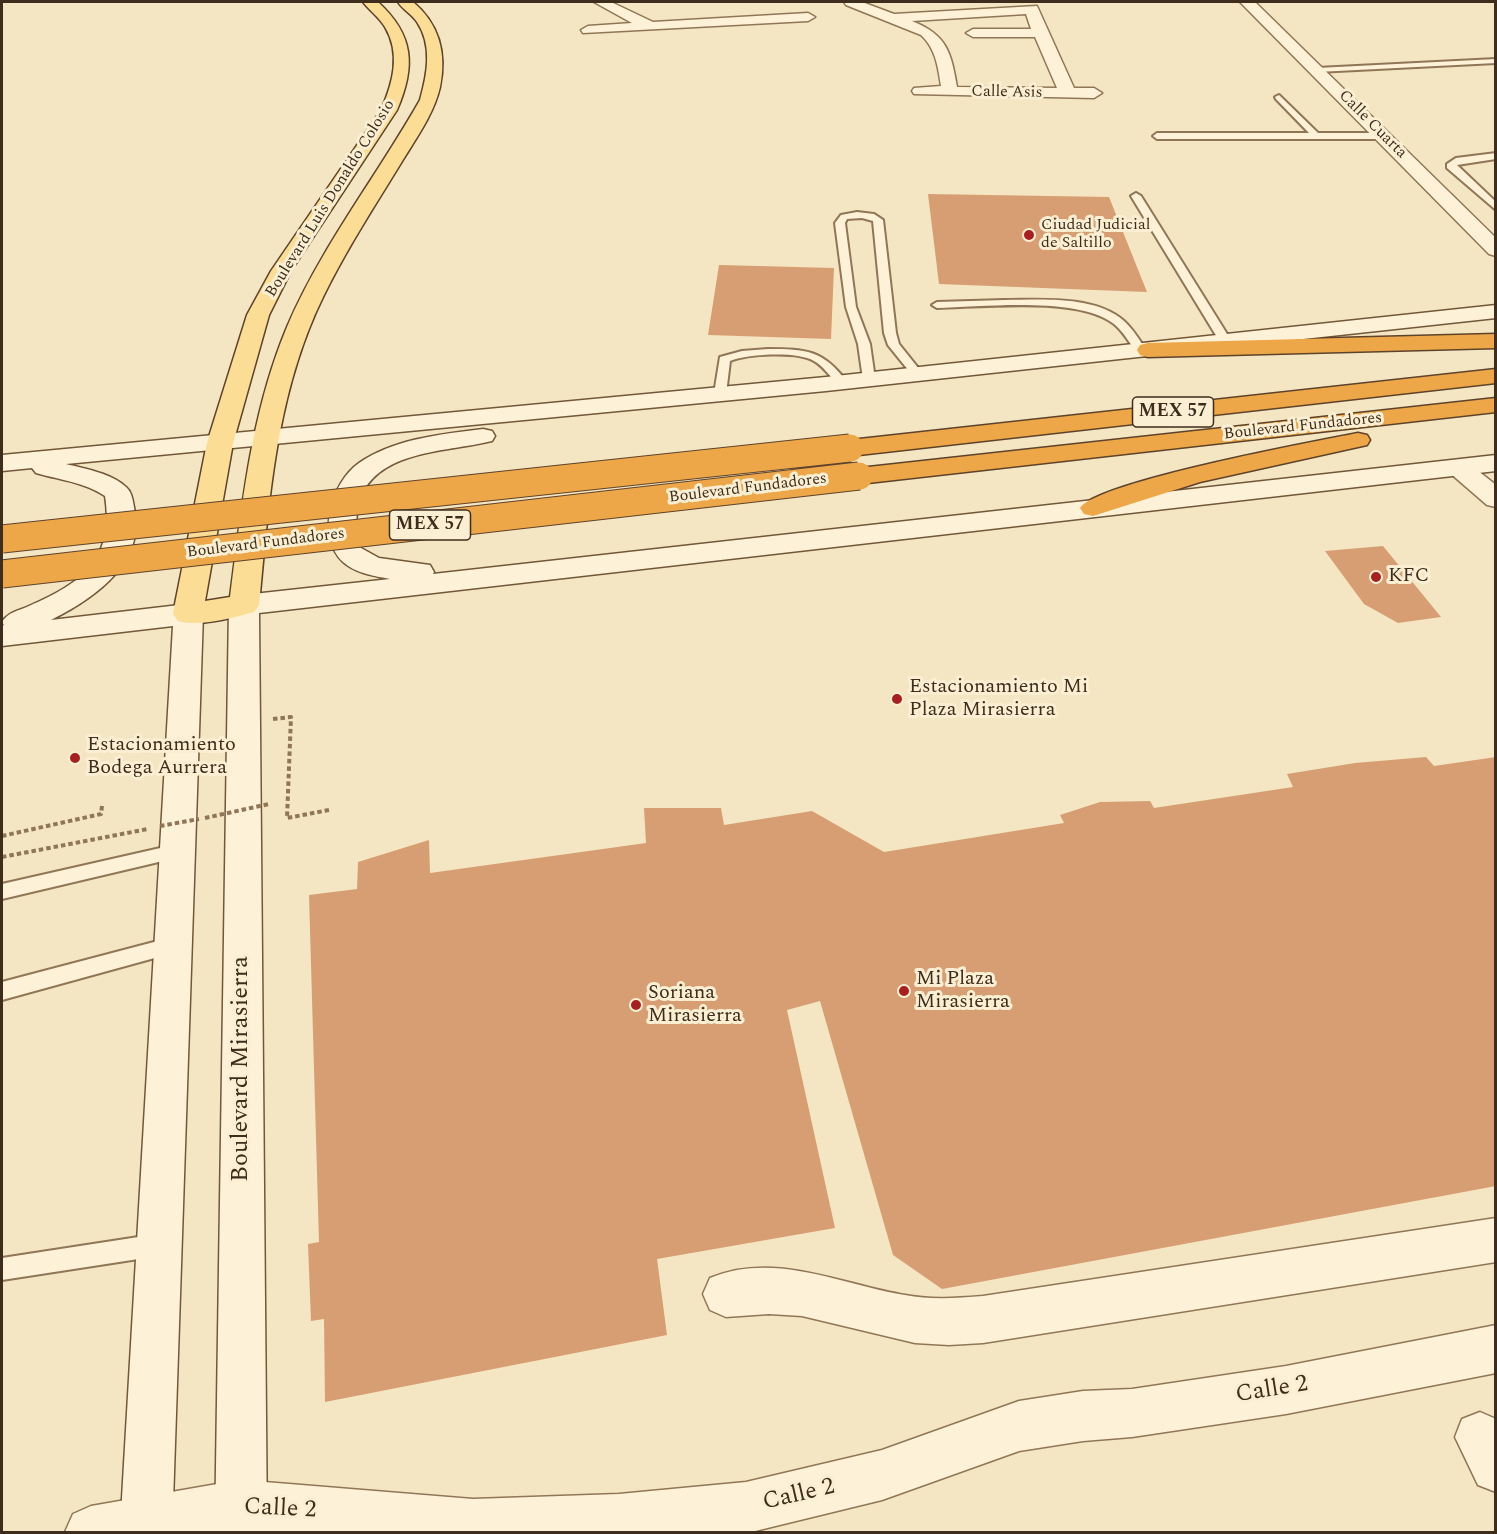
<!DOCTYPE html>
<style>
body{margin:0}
#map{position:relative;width:1497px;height:1534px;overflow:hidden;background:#f4e6c2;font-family:Spectral,serif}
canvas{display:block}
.frame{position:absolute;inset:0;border:3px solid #3e2d1c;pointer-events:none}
</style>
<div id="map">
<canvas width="1497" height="1534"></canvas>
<div class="frame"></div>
</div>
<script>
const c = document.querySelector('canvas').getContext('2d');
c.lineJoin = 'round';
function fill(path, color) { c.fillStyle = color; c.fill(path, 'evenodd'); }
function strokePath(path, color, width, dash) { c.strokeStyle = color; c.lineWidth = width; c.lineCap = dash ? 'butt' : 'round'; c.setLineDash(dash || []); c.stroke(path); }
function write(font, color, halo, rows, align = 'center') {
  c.font = font + ' Spectral,serif'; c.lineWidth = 6; c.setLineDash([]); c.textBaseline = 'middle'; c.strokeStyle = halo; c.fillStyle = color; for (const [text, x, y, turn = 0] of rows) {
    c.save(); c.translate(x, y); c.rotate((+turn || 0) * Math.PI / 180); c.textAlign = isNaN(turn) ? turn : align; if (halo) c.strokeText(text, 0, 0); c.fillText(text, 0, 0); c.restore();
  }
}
const building = new Path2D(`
 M928 194 1109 197 1147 292 939 284Z
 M719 265 834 268 831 339 708 335Z
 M1383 546 1441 617 1398 623 1364 604 1325 551Z
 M1426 757 1434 766 1496 757V1186L942 1289 893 1255 820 1001 787 1010 835 1228 657 1259 667 1335 325 1402 324 1319 311 1321 308 1244 319 1242 309 895 357 889 358 862 429 840 430 873 646 843 644 808H721L724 825 812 811 884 852 1064 823 1060 815 1100 802 1150 801 1154 808 1293 787 1287 774 1355 763Z`);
const path = new Path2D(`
 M273 719 291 717 287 818 329 810
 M2 836 101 814 102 806
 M2 857 148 829`);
const service = new Path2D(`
 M1496 59V63L1317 72 1313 70 1317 68Z
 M1279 95 1318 133H1382L1386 136 1382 139H1157L1153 136 1157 133H1309L1276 99 1275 97Z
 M1496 153V159L1457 165 1496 202V210L1447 168V164L1456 158Z
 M1136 193 1141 196 1232 342 1230 344H1222L1220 342 1131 196Z
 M857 212 874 214 883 220 896 333 899 344 923 374 921 376H913L888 345 884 333 873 221 862 218 847 219 845 223 856 307 870 344 875 379 869 383 863 379 858 344 846 307 835 223 841 215Z
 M1005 300C1041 300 1094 295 1124 321 1133 329 1140 341 1147 351L1141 354 1137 353C1130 344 1124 332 1114 324 1078 296 983 307 937 308L932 305 937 302Z
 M768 349C806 349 823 350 847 382L845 384H837C830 376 823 366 814 361 797 351 748 354 730 361L726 394 720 398 716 397 714 394 720 357 742 351Z
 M178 844 184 846 187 851 184 856 2 899V884Z
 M173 937 180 939 182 945 180 951 2 1000V982Z
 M158 1234 166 1237 169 1245 166 1253 158 1256 2 1280V1258Z`);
const minor = new Path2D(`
 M594 2H611L653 22 808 13 815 17 808 21 583 33 581 30 588 26 632 23Z
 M844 2H862L894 14 1037 6 1074 88H1094L1102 93 1094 98 914 94 912 91 914 88 941 86C938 67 936 49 921 35L846 5ZM1026 14 1031 29H973L966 33 973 37H1035L1057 88 957 87C951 52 947 35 912 21Z
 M1240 2H1255L1496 238V256L1489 254Z
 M1459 460 1468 463 1496 485V507L1487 505 1450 473 1446 468 1450 463Z
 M1496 1218V1262L983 1343 949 1345 915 1343 802 1316 769 1314 726 1317 710 1310 703 1294 710 1278C774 1251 840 1284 905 1295 931 1300 957 1298 983 1296Z
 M1496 1325V1373L1286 1414 1132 1437 1083 1441 1019 1451 882 1500 751 1532H65L73 1514 91 1506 240 1480 473 1499 619 1494 746 1482 882 1450 1019 1401 1083 1391 1132 1389 1286 1366Z
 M1480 1412 1496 1419V1492L1478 1485 1455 1437 1462 1419Z`);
const secondary = new Path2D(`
 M1496 305V318L826 391 66 464C86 469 111 473 126 487 133 493 133 504 135 512 144 565 91 600 51 620L188 604 198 607 203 614 172 1532H120L173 626 2 646V626L4 625 2 622C8 612 18 611 29 606 82 583 115 559 105 496 84 482 60 480 36 473L32 468 2 471V455L826 377Z
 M483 429 492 431 495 436 492 441C445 453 366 449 357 512 356 524 355 538 361 548L379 558 430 565 434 572 433 574 1496 455V471L259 613 267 1532H215L229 605 234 598 244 595 390 579C374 576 355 573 343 562 316 536 331 483 359 463 394 439 441 434 483 429Z`);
const primary = new Path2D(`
 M363 2H378C414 35 416 66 397 110L291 271 269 315 233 443 205 601 230 597C242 505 251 413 287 327 321 247 377 176 420 100 427 75 433 46 417 22 412 14 402 9 398 2H413C439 24 447 53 440 87 434 114 415 140 401 163 374 207 346 250 323 297 276 393 269 499 259 605L254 612C232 618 200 627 178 621L173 614 207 443 247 315 271 271 381 110C393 83 401 54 385 27 379 17 370 11 363 2Z`);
const motorway = new Path2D(`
 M1496 334V348L1148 357 1140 355 1137 350 1140 345 1148 343Z
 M1496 369V383L850 456 841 453 837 448 841 443 850 440Z
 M1496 398V412L859 484 850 482 846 476 850 470 859 468Z
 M1358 433 1367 435 1370 440 1367 445 1200 482 1093 516 1084 514 1080 508C1097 482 1316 441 1358 433Z`);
const pathBridge = new Path2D(`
 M205 818 269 804
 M160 826 199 819`);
const motorwayBridge = new Path2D(`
 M2 539 850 448
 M2 574 859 476`);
const markers = [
 [1029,235,6,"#a71f1e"],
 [1376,577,6,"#a71f1e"],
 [897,699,6,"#a71f1e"],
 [75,758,6,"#a71f1e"],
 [904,991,6,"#a71f1e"],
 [636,1005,6,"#a71f1e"]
];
const farStreetnames = [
 ["Calle Asis",1007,93,1],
 ["Calle Cuarta",1372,125,45],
 ["Boulevard Luis Donaldo Colosio",331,199,-58],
 ["Boulevard Fundadores",1303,427,-6],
 ["Boulevard Fundadores",748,489,-7],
 ["Boulevard Fundadores",266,544,-7]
];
const farPoinames = [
 ["Ciudad Judicial",1041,226],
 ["de Saltillo",1041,244]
];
const shields = [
 [1173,412,81],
 [430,525,81]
];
const shieldNames = [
 ["MEX 57",1173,412],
 ["MEX 57",430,525]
];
const poiNames = [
 ["KFC",1388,577],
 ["Estacionamiento Mi",909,688],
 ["Plaza Mirasierra",909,711],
 ["Estacionamiento",87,746],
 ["Bodega Aurrera",87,769],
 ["Mi Plaza",916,980],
 ["Mirasierra",916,1003],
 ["Soriana",648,994],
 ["Mirasierra",648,1017]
];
const nearStreetnames = [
 ["Boulevard Mirasierra",242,1069,-90],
 ["Calle 2",1272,1391,-9],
 ["Calle 2",799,1496,-13],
 ["Calle 2",280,1510,3]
];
fill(building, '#d79e73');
strokePath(service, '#907656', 4);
strokePath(minor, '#907656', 3);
strokePath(secondary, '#725739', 3);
strokePath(primary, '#5e432b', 3);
strokePath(motorway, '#5e432b', 3);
strokePath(path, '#907656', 4, [4.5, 3]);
fill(service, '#fdf2d7');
fill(minor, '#fdf2d7');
fill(secondary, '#fdf2d7');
fill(primary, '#fbdd95');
fill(motorway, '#eda748');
strokePath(motorwayBridge, '#5e432b', 29, []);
strokePath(pathBridge, '#907656', 4, [4.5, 3]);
strokePath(motorwayBridge, '#eda748', 27);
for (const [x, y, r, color] of markers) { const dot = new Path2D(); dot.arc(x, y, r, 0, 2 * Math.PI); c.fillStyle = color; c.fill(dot); strokePath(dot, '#faefd3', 2); }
write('16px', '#3e2d1c', '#faefd3', farStreetnames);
write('16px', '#3e2d1c', '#faefd3', farPoinames, 'left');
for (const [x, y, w] of shields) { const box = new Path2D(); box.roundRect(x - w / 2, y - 15, w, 30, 4.5); c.fillStyle = '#faefd3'; c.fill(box); strokePath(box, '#3e2d1c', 1.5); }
write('bold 18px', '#3e2d1c', null, shieldNames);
write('20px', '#3e2d1c', '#faefd3', poiNames, 'left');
write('24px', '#3e2d1c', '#faefd3', nearStreetnames);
</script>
